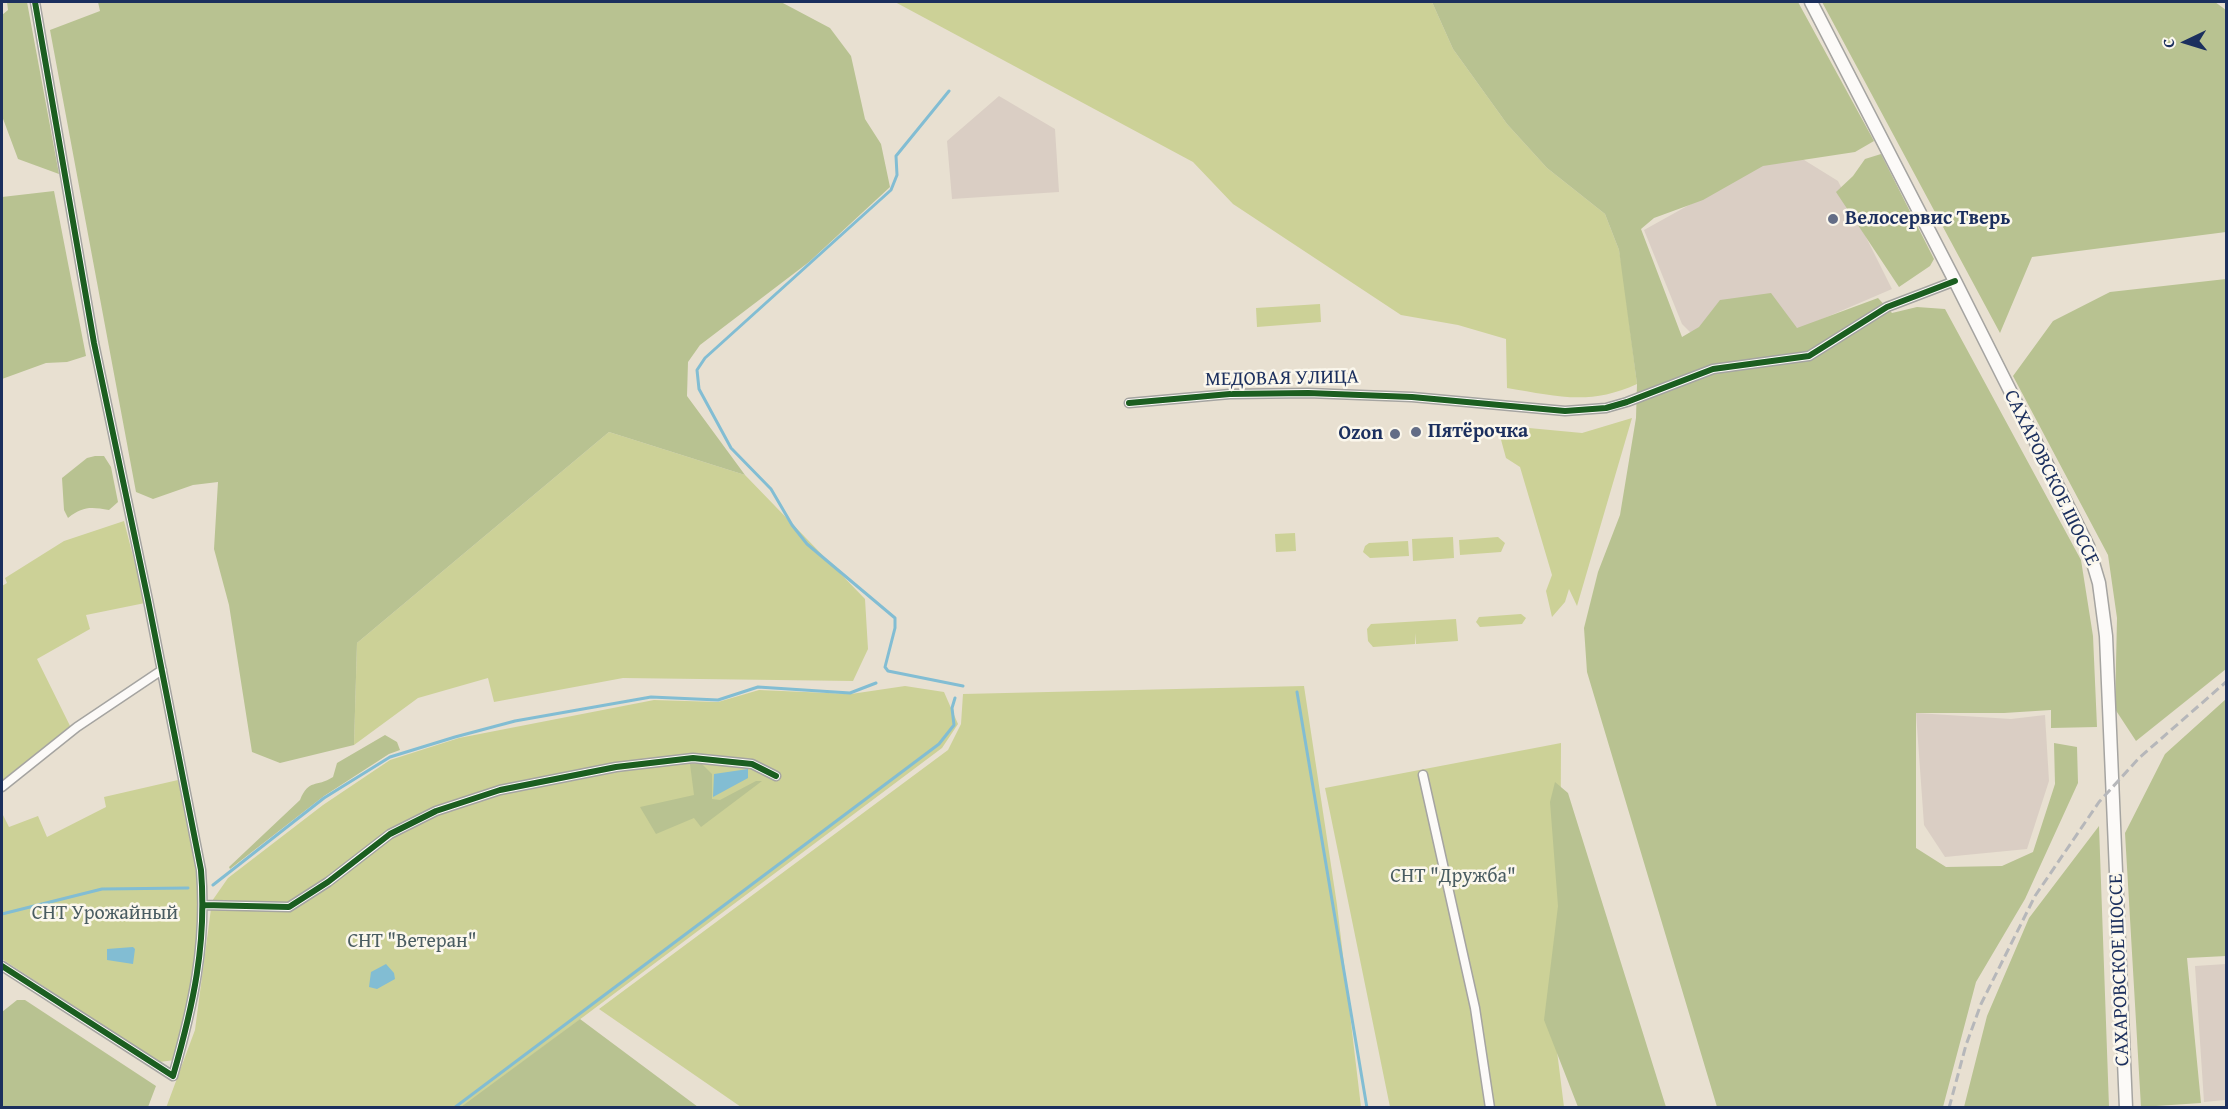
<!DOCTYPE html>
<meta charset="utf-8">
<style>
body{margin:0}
#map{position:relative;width:2228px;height:1109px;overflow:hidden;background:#e8e0d1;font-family:"Gentium Book Plus",serif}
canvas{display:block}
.frame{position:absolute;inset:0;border:3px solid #1b2f5e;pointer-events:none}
.north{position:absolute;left:2156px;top:12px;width:60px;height:60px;-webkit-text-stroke:4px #fbf7ec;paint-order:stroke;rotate:266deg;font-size:16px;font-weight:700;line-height:24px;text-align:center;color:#1b2f5e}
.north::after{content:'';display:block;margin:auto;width:21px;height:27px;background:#1b2f5e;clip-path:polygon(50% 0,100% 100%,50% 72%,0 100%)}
</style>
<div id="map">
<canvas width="2228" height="1109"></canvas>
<div class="frame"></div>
<div class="north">С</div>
</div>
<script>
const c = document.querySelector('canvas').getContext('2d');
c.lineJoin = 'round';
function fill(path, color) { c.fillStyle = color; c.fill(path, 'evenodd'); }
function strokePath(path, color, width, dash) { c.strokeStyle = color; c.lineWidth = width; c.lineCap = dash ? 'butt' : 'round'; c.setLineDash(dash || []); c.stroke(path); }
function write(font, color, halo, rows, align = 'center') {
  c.font = font + ' "Gentium Book Plus",serif'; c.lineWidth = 5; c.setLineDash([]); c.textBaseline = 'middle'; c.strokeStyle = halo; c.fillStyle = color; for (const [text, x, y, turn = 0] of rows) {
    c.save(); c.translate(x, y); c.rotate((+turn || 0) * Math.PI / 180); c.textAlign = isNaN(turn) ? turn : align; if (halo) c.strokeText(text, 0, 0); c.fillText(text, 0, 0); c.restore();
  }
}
const industrial = new Path2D(`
 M999 96 1055 129 1059 192 952 199 947 141Z
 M1788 150 1838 181 1892 289 1792 332 1705 347 1682 324 1644 230Z
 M1916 713 2011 719 2045 715 2049 781 2027 849 1945 857 1924 825Z
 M2226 964V1105L2225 1100 2204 1102 2195 966Z`);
const green = new Path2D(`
 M895 2H1432L1453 49 1507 124 1547 168 1605 214 1619 250 1623 273 1637 384C1589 406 1557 396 1507 388L1506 339 1458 325 1401 315 1233 204 1193 162Z
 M1320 304 1321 322 1257 327 1256 308Z
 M1632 418 1577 606 1569 589 1565 602 1552 617 1546 591 1552 575 1520 467 1506 458 1497 425 1582 433Z
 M609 432 745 475 865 599 868 649 853 681 623 678 494 702 488 678 418 698 354 745 357 643Z
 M124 521 145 603 86 615 90 629 37 659 74 734 2 790V586L7 583 5 578 64 541Z
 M1295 533 1296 551 1276 552 1275 534Z
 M1453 537 1454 558 1413 561 1412 539Z
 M1498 537 1505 543 1501 552 1460 555 1459 540Z
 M1408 541 1409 556 1370 558 1363 552 1365 546 1369 543Z
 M1521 614 1526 618 1522 624 1480 627 1476 622 1479 617Z
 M1456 619 1458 641 1416 644 1415 633V644L1373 647 1368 641 1367 629 1371 624Z
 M905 686 944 692 958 724 942 748 463 1107 166 1108 195 1030 212 901 228 878 323 805 390 760 459 738 654 700 718 702 759 690 851 694Z
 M1304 686 1337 905 1361 1107H741L599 1009 948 750 961 724 963 694Z
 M1561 743 1560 950 1553 1019 1564 1107H1390L1325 788Z
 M178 780 202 901 191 1006 175 1060 159 1062 2 959V813L9 827 38 816 47 837 106 807 104 797Z`);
const forest = new Path2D(`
 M7 2H27L59 174 18 159 2 116V15L8 10Z
 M98 2H781L830 28 851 56 865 119 881 144 890 187 809 262 700 345 688 362 687 396 745 475 609 432 357 643 354 745 280 763 252 752 229 605 214 549 218 482 193 485 153 499 136 492 50 30 100 11Z
 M1432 2H1798L1874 141 1855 152 1763 166 1703 200 1654 218 1641 229 1682 337 1699 327 1720 300 1771 293 1797 328 1878 298 1892 313 1917 307 1945 309 2081 560 2093 636 2097 727 2051 728V710L2004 713H1916V848L1946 867 2002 866 2033 852 2055 784 2054 743 2077 747 2078 783 2025 899 1976 982 1943 1107H1717L1587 672 1584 628 1598 572 1620 515 1636 418 1637 384 1619 250 1605 214 1547 168 1507 124 1453 49Z
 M1822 2H2215L2226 10V232L2032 257 2000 333Z
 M1881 154 1934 259 1930 266 1899 287 1836 192 1853 176 1865 159Z
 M54 191 86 356 67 362 46 363 2 379V197Z
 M2226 279V669L2136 741 2115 709 2117 618 2108 555 2013 376 2053 321 2110 292Z
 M95 456H104L111 467 118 502 109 510C91 507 83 506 68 518L64 510 62 478 87 458Z
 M2226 699V956L2187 958 2201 1103 2141 1107 2125 833 2165 754Z
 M385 735 397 742 400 750 389 754 324 796 230 869 229 867 300 800C309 778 316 788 333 777L337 763Z
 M690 764H702L712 774V799L720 800 756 781H762L701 827 694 818 656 834 640 807 694 795Z
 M1555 782 1568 793 1666 1107H1578L1544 1020 1558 906 1550 802Z
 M2099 826 2109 1107H1964L1987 1016 2029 918Z
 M17 1000H25L156 1086 148 1107H2V1012Z
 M580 1019 698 1107H461Z`);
const water = new Path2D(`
 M748 769V778L713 797 714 774Z
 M133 947 135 949 133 964 107 960V949Z
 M386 964 394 973 395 979 377 989 369 987 371 972Z`);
const stream = new Path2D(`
 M949 91 896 156 897 175 891 190 705 358 697 370 699 389 731 448 771 489 792 525 807 544 895 618V628L885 667 888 671 963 686
 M1297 692 1367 1108
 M213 885 324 798 390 757 455 737 515 721 651 697 718 700 758 687 850 693 876 683
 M2 914 102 889 188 888
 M454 1108 939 744 954 725 952 708 955 698`);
const minor = new Path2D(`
 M1129 403 1230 394 1308 393 1412 397 1565 411 1606 408 1627 402 1713 369 1809 356 1887 307 1955 281
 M1423 775 1475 1008 1490 1108
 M2 787 77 727 162 670
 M203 905 289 907 328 882 390 834 436 811 500 790 616 767 693 758 752 764 776 776
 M2 966 173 1076C193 1006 207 944 201 870L148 600 94 343 35 2`);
const secondary = new Path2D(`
 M1811 2 1955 281 2088 546 2099 583 2106 636 2126 1108`);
const rail = new Path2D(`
 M1949 1108 1966 1045 1981 1004 2035 896 2099 802 2139 758 2226 682`);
const cycleway = new Path2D(`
 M1129 403 1230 394 1308 393 1412 397 1565 411 1606 408 1627 402 1713 369 1809 356 1887 307 1955 281
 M203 905 289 907 328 882 390 834 436 811 500 790 616 767 693 758 752 764 776 776
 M2 966 173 1076C193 1006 207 944 201 870L148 600 94 343 35 2`);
const markers = [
 [1833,219,6,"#636d86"],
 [1416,432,6,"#636d86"],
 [1395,434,6,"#636d86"]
];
const poiNames = [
 ["Велосервис Тверь",1845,219],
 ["Пятёрочка",1428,432],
 ["Ozon",1383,434,"right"]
];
const streetNames = [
 ["МЕДОВАЯ УЛИЦА",1282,379,-1],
 ["САХАРОВСКОЕ ШОССЕ",2051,478,64],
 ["САХАРОВСКОЕ ШОССЕ",2120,970,-92]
];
const parkNames = [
 ["СНТ \"Дружба\"",1453,877],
 ["СНТ Урожайный",105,914],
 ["СНТ \"Ветеран\"",412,942]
];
fill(industrial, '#dacec4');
fill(green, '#ccd197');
fill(forest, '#b8c291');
fill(water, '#82bdd3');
strokePath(stream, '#82bdd3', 3);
strokePath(minor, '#a5a4a1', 11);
strokePath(secondary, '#a5a4a1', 15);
strokePath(minor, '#fcfaf8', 8);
strokePath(secondary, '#fcfaf8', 12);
strokePath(rail, '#b6b7ba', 3, [9, 4.5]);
strokePath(cycleway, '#1b5e20', 6);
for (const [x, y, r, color] of markers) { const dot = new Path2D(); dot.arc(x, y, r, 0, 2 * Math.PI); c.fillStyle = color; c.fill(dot); strokePath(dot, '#fbf7ec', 2); }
write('bold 20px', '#1b2f5e', '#fbf7ec', poiNames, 'left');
write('20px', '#1b2f5e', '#fbf7ec', streetNames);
write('20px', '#495c61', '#fbf7ec', parkNames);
</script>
